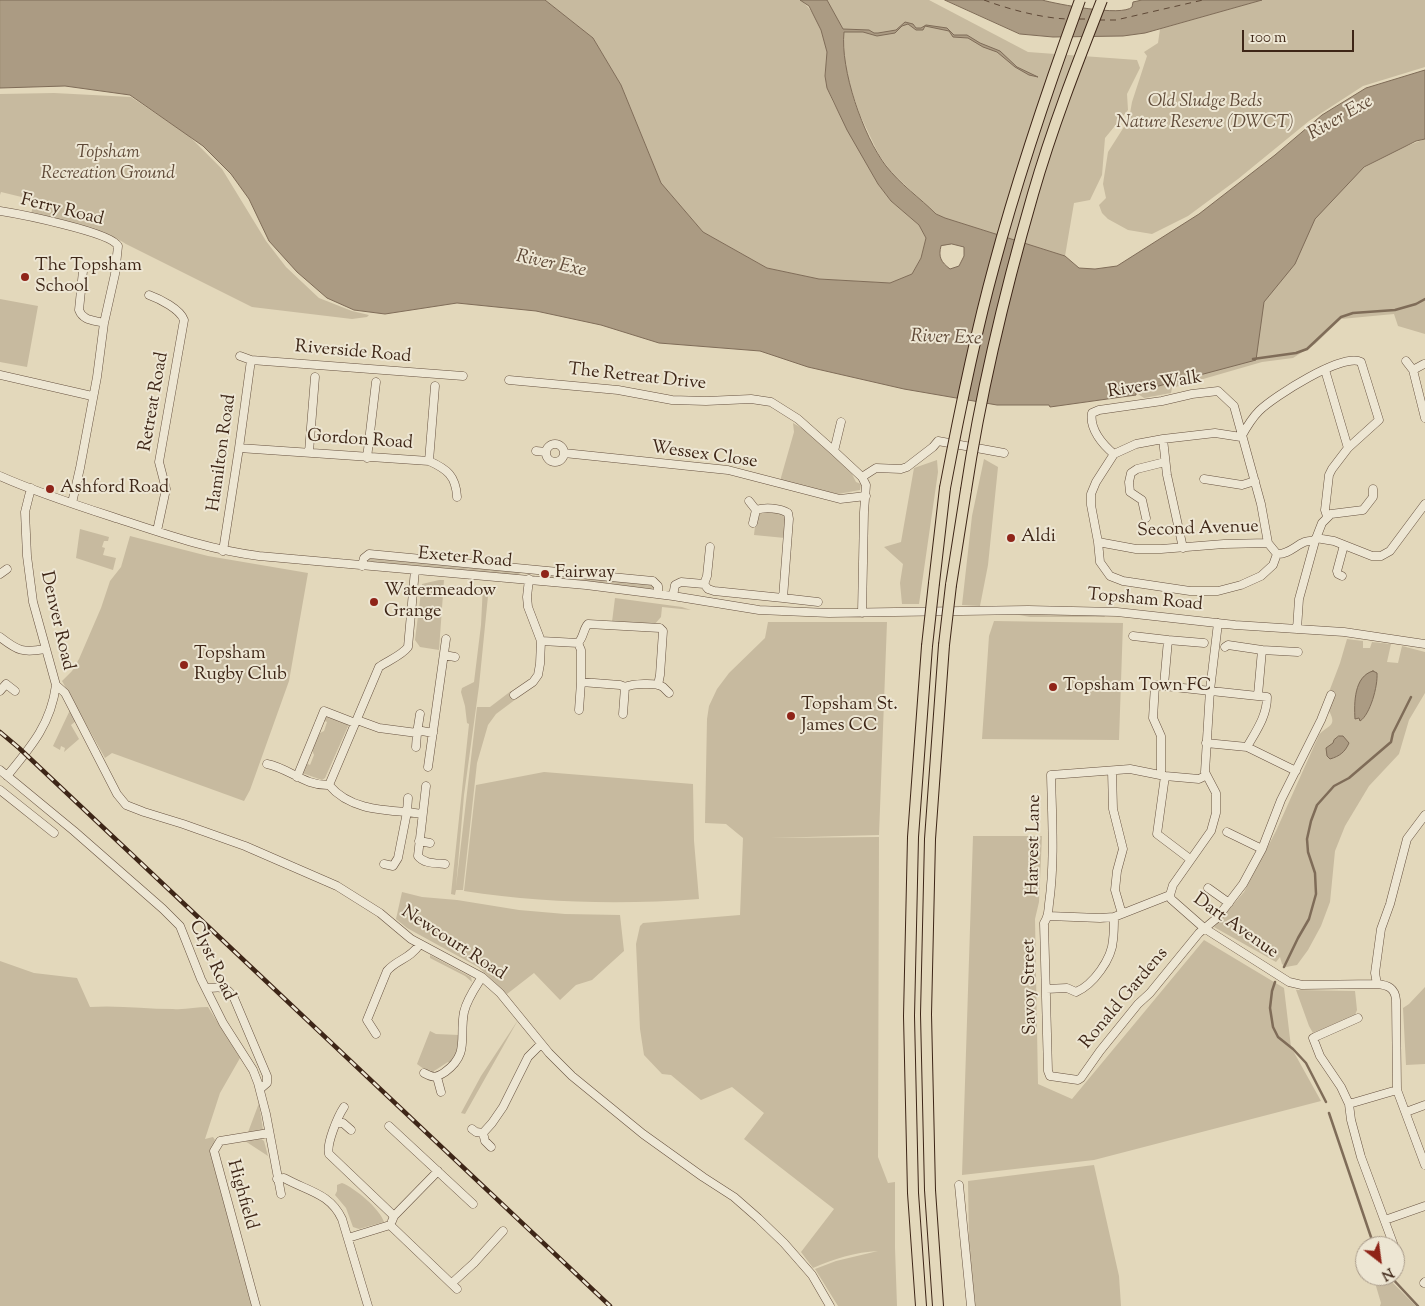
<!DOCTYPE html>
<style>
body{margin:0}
#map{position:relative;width:1425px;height:1306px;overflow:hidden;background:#e3d8bb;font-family:"Sorts Mill Goudy",serif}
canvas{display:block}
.north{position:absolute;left:1355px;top:1236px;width:50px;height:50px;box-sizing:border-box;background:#ede6d3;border:1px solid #a79988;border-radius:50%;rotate:150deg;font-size:14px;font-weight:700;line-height:20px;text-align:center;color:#3e2617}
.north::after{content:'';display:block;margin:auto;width:18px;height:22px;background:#8f2418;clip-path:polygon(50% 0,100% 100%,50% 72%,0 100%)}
.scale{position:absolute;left:1242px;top:30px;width:112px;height:22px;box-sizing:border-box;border:2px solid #3e2617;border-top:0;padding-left:6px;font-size:15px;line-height:18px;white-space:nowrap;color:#3e2617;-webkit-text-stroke:4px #ede6d3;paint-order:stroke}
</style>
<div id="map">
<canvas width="1425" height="1306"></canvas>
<div class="north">N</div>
<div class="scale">100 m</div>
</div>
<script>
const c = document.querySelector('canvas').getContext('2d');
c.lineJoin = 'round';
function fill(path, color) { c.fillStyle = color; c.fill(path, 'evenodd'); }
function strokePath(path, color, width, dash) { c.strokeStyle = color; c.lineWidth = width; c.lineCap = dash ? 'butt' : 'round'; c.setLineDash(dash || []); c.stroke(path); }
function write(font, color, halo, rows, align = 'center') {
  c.font = font + ' "Sorts Mill Goudy",serif'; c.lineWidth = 4; c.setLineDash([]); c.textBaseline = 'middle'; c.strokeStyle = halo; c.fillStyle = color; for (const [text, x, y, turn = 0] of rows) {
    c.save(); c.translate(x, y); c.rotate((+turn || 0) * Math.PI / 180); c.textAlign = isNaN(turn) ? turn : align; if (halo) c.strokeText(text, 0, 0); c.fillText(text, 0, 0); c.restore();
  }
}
const green = new Path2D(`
 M545 0H800C815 10 824 33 827 51 828 59 825 67 825 75 826 85 829 93 833 102L878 184 891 201 919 225 926 238 921 258 912 274 890 283 819 279 767 268 703 232 661 183 621 85 593 38Z
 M827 0H929L1028 52 1137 60 1140 68 1127 94 1128 110 1105 138 1102 175 1090 200 1074 203 1065 256 945 218 936 214 891 172 879 155 860 115 847 77 844 59V31Z
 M1262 0H1425V67L1363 86 1309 121 1238 179 1188 216 1152 234 1128 230 1108 219 1102 213 1099 205 1106 198 1103 184 1108 152 1129 119 1132 102 1147 56 1144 52 1158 43 1160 29Z
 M54 93 131 97 188 135 222 169 266 241 286 267 319 298 352 311 369 315 367 317 352 319 252 307 126 244C107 230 56 222 31 215L34 200 1 192 0 195V94Z
 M1425 139V334L1398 326 1394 314 1341 319 1315 344 1293 358 1262 362 1172 388 1171 393 1144 398 1135 392 1162 385 1307 199 1396 150Z
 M0 299 38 306 27 367 0 362Z
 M793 423 810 433 852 474 856 482 861 484 860 490 838 494 780 481 794 432Z
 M984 459 998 467 988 565 980 606 962 605 972 516Z
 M937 460 938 472 919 604H902L900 583 903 564 884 547 901 542 914 468Z
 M764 511 780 512 787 519 785 538 754 535 756 517Z
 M80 529 109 537 108 541H104L102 547 105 548 103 555 116 558 113 570 76 558Z
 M130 536 208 556 308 573 289 681 250 790 244 801 112 753 105 758 62 681 72 671 79 659 101 608 110 581 121 567Z
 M368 558H369L523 572 516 575 369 562 367 560Z
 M547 574 652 585 654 588 650 589 549 578Z
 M439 580H444L439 650 420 647 415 640 422 584Z
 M483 585 489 586 479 686 464 795 456 887 477 707H490L511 691 516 699 496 714 488 725 477 763 463 890H456L455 895 451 894 469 724 467 723 465 706 461 692 462 688 474 682 481 625Z
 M615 598 682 607 691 610 662 607 661 617 654 625 612 622Z
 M1014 614 1104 615 1105 617H1030Z
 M994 621 1123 623 1119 740 982 739 989 636Z
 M768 622H887L879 835 770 838 879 837 878 1157 888 1183 895 1182V1248L897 1306H838L815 1269 836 1261 878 1251C856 1252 833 1259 813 1268L801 1252 834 1209 744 1139 764 1113 732 1087 701 1100 671 1075 662 1074 644 1055 640 1029 636 944 640 926 643 923 740 915 743 838 726 824 705 823 707 719 709 706 717 689 729 673 765 638Z
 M1347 639 1363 641V648H1370L1372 642 1391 644 1387 662 1398 663 1402 646 1425 652V693L1409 720 1399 754 1369 786 1345 826 1335 851 1330 902 1321 926 1308 950 1297 965 1286 967 1282 964 1280 957 1276 962 1214 927 1244 892 1276 831 1319 735C1327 725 1338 727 1329 711L1335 694 1329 692 1340 663Z
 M70 710 76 721 71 725 79 739 64 752 65 748 61 746 60 750 53 746Z
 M325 714 349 724 325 778 322 780 302 773 306 763 310 765 314 755 312 750 320 733 324 731 327 722 323 720Z
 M544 772 693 784 694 841 699 899C620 905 542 903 464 891L476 785Z
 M973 836H1042L1039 902 1035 919 1038 1084 1072 1099 1204 940 1284 988 1291 1047 1321 1101 1094 1160 962 1175Z
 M402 892 422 897 457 900 519 910 565 914 620 915 624 951 592 980 576 985 560 1000 534 973 507 994 478 967 407 928 396 919Z
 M430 955 471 977 472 982 465 976 430 958Z
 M0 961 34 973 77 978 90 1007C118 1005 145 1009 173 1009 185 1010 196 1007 208 1007L240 1058 220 1093 205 1139 213 1137 215 1140 211 1155 253 1306H0Z
 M1425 987V1064L1406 1065 1403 1008 1409 1004Z
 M1296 990 1355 991 1357 1010 1355 1015 1313 1033 1309 1026Z
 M518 1020 465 1114 461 1113 481 1076Z
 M430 1031 436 1034 459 1035C461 1046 457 1055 450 1063L448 1062 434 1071V1073L428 1072 417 1064Z
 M259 1103 263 1130 247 1135Z
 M260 1138 264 1141 268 1156 245 1141Z
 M1094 1165 1119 1276 1121 1306H975L969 1243 968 1181Z
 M342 1183C355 1188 380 1209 384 1222L359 1229 353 1227 346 1208 335 1195 337 1191V1185Z
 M1373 1276H1388L1393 1283 1416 1306H1380L1381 1303Z`);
const water = new Path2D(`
 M0 0H545L593 38 621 85 661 183 703 232 767 268 819 279 890 283 912 274 921 258 926 238 919 225 891 201 878 184 847 130 827 88 825 76 827 52 821 30 809 6 800 0H827L843 29 869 30 874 33H878L896 30 905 22 913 24 916 28H921L926 25 947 28 954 35H967L980 43 1000 51 1017 67 1038 77 1029 75 1015 67 997 52 983 47 968 38 953 37 949 31 925 26 923 30H916L908 24 902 26 895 33 877 36 863 32H844C840 69 863 136 886 166 900 184 920 198 936 214L945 218 1065 256 1079 268 1095 269 1117 266 1199 214 1275 155 1322 115 1366 88 1425 70V139L1416 141 1364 167 1315 219 1295 264 1264 302 1256 360 1136 392V395L1050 407 1049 405H997L904 389 808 367 760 351 659 343 601 325 536 311 457 303 385 314 354 310 327 298 297 272 269 241 249 199 231 174 203 146 130 95 65 86 0 88ZM952 244 964 247V256L959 266 950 269C941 262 938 257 941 246Z
 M945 0H1042C1057 4 1122 17 1132 7L1133 2 1142 0H1262L1145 33 1123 36 1053 37 1020 34Z
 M1373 671 1377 673C1378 686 1370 715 1360 721L1359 718 1355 719C1354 703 1354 676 1373 671Z
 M1339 736H1343L1349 743C1345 752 1340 756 1330 759L1327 756 1326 748 1333 743 1334 740Z`);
const stream = new Path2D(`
 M1253 359 1296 353 1307 349 1341 317 1353 313 1395 310 1416 304 1425 299
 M1284 967 1298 938 1309 919 1316 894 1315 873 1308 852 1307 839 1311 821 1317 805 1334 786 1349 778 1391 742 1393 733 1411 697
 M1275 982 1272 991 1270 1008 1273 1027 1278 1037 1293 1049 1306 1063 1326 1102
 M1329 1113 1374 1246
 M1390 1276 1418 1306`);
const ferry = new Path2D(`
 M984 0C1008 9 1041 18 1067 19
 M1079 19H1090
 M1099 20H1116L1203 0`);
const minor = new Path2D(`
 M0 211C19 214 111 232 118 246L115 274 104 323 97 377 80 468 72 503
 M83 271 79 310C83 321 94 320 104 323
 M149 295C160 299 180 309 184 320L159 462 166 489 157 531
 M240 356 251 360 463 376
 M1406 361 1413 370 1425 418
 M1325 370 1348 448
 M1413 370 1424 364
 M0 375 92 396
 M509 380 618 390 672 400 706 401 751 399 771 402 798 419 834 451
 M841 422 834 451 862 477 866 485 864 512 862 613
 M1241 437C1246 428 1251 419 1259 411 1273 397 1343 352 1361 362L1379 420 1348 448 1332 469 1329 475 1325 510 1327 516
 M1163 439 1167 475 1183 548
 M546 453a9 9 0 1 1 18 0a9 9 0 1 1-18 0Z
 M239 448 429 461C447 469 456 476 457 497
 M536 451 546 452
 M309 452 315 377
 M564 453 728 470 840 499 866 496
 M1114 454C1103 445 1089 429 1092 413L1099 410 1162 401 1192 394 1218 391 1234 406 1261 504 1268 543 1277 554
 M1114 454 1096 482 1091 494V505L1098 542 1100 562 1110 576 1123 581 1190 591H1218L1241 585 1261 576 1273 565 1277 554
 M1114 454 1136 444 1163 439 1215 433 1241 437
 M367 458 376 382
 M429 461 435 386
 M0 476C38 493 79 506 119 519 165 534 210 550 259 556L586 585 673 596 759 610 829 613 1028 610 1117 612 1235 625 1344 632 1425 644
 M862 477 876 468 901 469 907 467 933 447 938 441 1004 453
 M1204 479 1242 485 1255 481
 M749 501 756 510
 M1146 518 1142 500 1130 492 1129 482 1131 473 1137 469 1165 462
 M1316 538 1334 541 1372 556H1381L1390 551 1425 504
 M1098 542 1136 549H1161L1224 544 1268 543
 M223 551 239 448 251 360
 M1277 554C1292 555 1300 538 1315 541
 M362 566 364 558 369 554 653 581 658 586V594
 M0 574 7 569
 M1342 576 1338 574 1337 571 1344 545
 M704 584 707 576 710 547
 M673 596 675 585 681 582 704 584 708 589 714 591 783 598 789 519 788 513C780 508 765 507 756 510L753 523
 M783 598 818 602
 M1218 623 1210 690 1205 772 1216 793V813L1211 831 1173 885 1170 895 1171 899 1204 928 1289 982 1302 985 1377 984C1388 985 1395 988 1396 1000L1397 1090 1425 1165
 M1297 629 1299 599 1315 541 1322 523 1331 514 1363 510 1373 497V489
 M1133 636 1168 640 1164 685
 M0 637C18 651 23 653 45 649
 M1168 640 1204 643
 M541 641 578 643
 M578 643C584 637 583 629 588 624L660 628 663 631 660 675 658 685
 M578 643 581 650V682L620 685 625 687C632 684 656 682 663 687 665 689 667 691 669 693
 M1225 647 1228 645 1262 650 1258 695
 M1262 650 1298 652
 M444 655 455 657
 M56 685 65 693 117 794 126 805 144 812 183 824 245 846 337 886 380 913 411 939 482 977 500 993 549 1053 572 1076 643 1134 703 1177 734 1197 758 1218 784 1243 812 1275 830 1306
 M0 691 6 684 15 691
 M514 695 533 682 538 675 540 664 541 641 528 607 527 597 529 579
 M579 710 581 682
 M623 714 625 687
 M357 720 379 728 417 733 420 714
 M1206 743 1247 747 1296 771
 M416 747 417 733 422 731 433 733
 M267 764C289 768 304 786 329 785
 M428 767 446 639
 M0 770 74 831 163 909 180 926 201 979 223 1023 253 1070 258 1083 266 1114 281 1194
 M1112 771 1113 809 1123 849 1117 871 1115 890 1122 914
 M1161 775V736L1153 718 1155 685 1267 697C1267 716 1256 731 1247 747
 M7 776C31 747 51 724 56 685L33 602 27 556 25 512 31 488
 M1165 776 1157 834 1190 859
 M1205 776 1199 779 1165 776 1130 769 1051 775C1052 818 1055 861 1049 904 1048 912 1049 916 1044 923L1048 1071 1050 1076 1078 1080 1081 1078 1100 1051 1138 1004 1150 993 1199 933 1217 918 1243 884 1262 849 1281 800 1321 720 1331 695
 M297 777 324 711 355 723
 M329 785 379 667C389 660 401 656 408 647L415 570
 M329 785C348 808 378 810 407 812L408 798
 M426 786 418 856C424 864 436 863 445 864
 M0 790 54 833
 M1227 832 1262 849
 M419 841 430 843
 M384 864 393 866 398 858 407 812 422 814
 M1208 888 1229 903
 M1048 916 1100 918 1114 917 1170 895
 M1377 984 1375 973 1381 929 1390 904 1407 839 1425 815
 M206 988C220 988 225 984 234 998L267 1076V1083L260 1089
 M1046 989 1067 988 1076 992C1093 985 1112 959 1113 940 1114 932 1114 924 1114 917
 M1358 1018 1315 1037 1313 1038 1320 1056 1341 1087 1349 1104 1397 1090
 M376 1034 367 1020 387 971C397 959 409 960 420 944
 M424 1073C433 1078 436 1078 445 1072 470 1054 459 1037 464 1012 467 999 475 988 482 977
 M437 1077 441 1092
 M1349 1104 1351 1120 1361 1157 1394 1246
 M344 1107C338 1116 326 1144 329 1154L394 1216
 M1406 1112 1425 1105
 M337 1123H343L351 1130
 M389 1126 473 1204
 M472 1129 476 1132 483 1133
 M483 1133 492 1123 503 1107 528 1057 541 1044
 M483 1133 485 1141 491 1147
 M277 1179 284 1178C307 1191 330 1193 342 1219L368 1306
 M959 1185 971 1306
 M1385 1220 1425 1206
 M392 1221 394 1216 438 1171
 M348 1238 390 1225 457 1289
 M452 1283 474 1263 503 1231
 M1424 1283 1425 1282
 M256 1306 214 1151 220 1141 269 1133`);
const highway = new Path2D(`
 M934 583 945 488
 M951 585 966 490
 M921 1306 913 1193 909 1016 913 837 927 646
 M938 1306 930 1190 926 1014 930 839 944 645`);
const rail = new Path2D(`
 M0 732 19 748 610 1306`);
const highwayBridge = new Path2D(`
 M945 488C959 414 974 339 994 266 1018 176 1048 88 1080 0
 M966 490C981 390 1005 291 1033 194 1052 128 1077 64 1102 0
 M944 645 951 585
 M927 646 934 583`);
const markers = [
 [25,277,5,"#8f2418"],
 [50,489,5,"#8f2418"],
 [1011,538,5,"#8f2418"],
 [545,574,5,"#8f2418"],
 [374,602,5,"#8f2418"],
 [184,665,5,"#8f2418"],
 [1053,687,5,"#8f2418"],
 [791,716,5,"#8f2418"]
];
const parkNames = [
 ["Old Sludge Beds",1205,103],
 ["Nature Reserve (DWCT)",1205,124],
 ["Topsham",108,154],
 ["Recreation Ground",108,175]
];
const streetNames = [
 ["Ferry Road",62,211,14],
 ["Riverside Road",353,353,5],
 ["The Retreat Drive",637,378,6],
 ["Rivers Walk",1155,386,-9],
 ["Retreat Road",155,402,-80],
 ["Gordon Road",360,441,4],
 ["Hamilton Road",223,453,-82],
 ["Wessex Close",704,456,8],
 ["Second Avenue",1198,530,-2],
 ["Exeter Road",465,559,5],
 ["Topsham Road",1145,601,5],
 ["Denver Road",56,621,77],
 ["Harvest Lane",1035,845,-89],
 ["Dart Avenue",1235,927,35],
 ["Newcourt Road",453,944,33],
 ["Clyst Road",211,961,65],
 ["Savoy Street",1031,987,-91],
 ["Ronald Gardens",1125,999,-50],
 ["Highfield",241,1195,74]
];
const poiNames = [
 ["The Topsham",35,267],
 ["School",35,288],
 ["Ashford Road",60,489],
 ["Aldi",1021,538],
 ["Fairway",555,574],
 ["Watermeadow",384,592],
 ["Grange",384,613],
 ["Topsham",194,655],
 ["Rugby Club",194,676],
 ["Topsham Town FC",1063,687],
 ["Topsham St.",801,706],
 ["James CC",801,727]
];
const waterNames = [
 ["River Exe",1341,119,-30],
 ["River Exe",551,265,12],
 ["River Exe",946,339,2]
];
fill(green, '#c7ba9f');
fill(water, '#ab9b83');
strokePath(water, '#7f6c58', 1);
strokePath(stream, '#7f6c58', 2.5);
strokePath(ferry, '#5f4937', 1, [6, 5]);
strokePath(minor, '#675240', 9);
strokePath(highway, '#3e2617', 12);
strokePath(minor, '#ede6d3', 8);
strokePath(highway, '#e3d8bb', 10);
strokePath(rail, '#3e2617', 4.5);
strokePath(rail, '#ede6d3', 2.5, [8]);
strokePath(highwayBridge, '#3e2617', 12, []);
strokePath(highwayBridge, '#e3d8bb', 10);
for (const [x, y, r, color] of markers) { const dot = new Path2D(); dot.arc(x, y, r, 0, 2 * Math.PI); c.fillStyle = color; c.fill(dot); strokePath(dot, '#ede6d3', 2); }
write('italic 18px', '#604b39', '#ede6d3', parkNames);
write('18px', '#3e2617', '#ede6d3', streetNames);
write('18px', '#3e2617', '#ede6d3', poiNames, 'left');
write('italic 19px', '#5f4937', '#ede6d3', waterNames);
</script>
